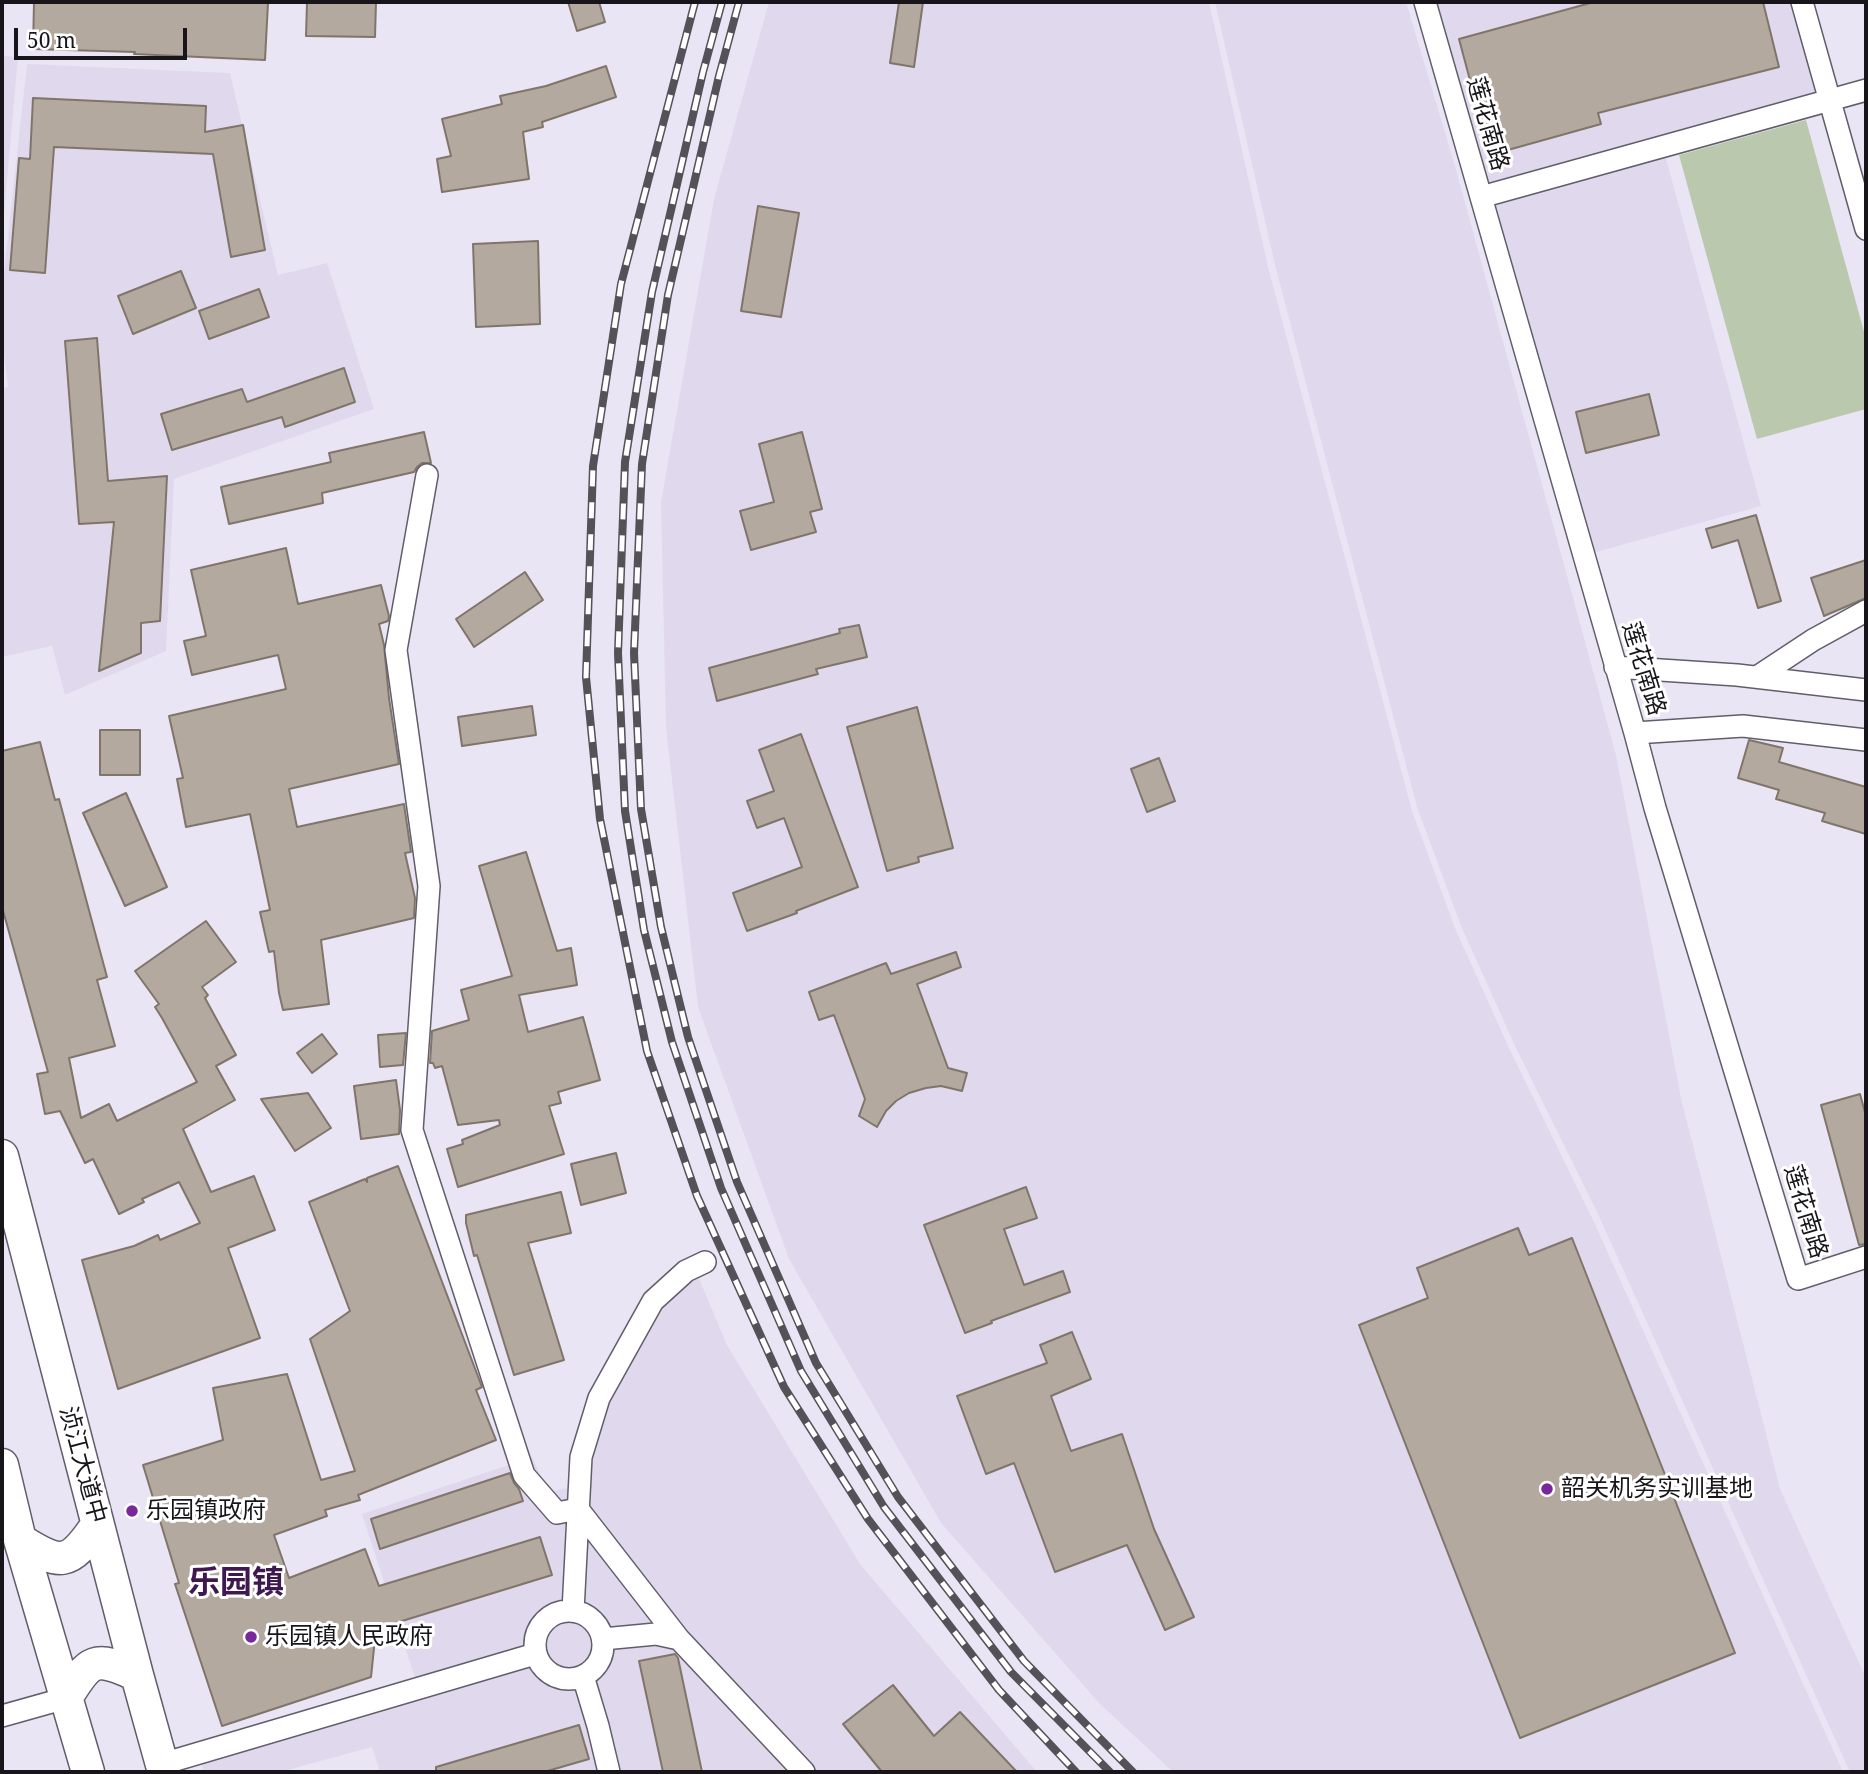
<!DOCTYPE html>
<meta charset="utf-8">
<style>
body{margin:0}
#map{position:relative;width:1868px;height:1774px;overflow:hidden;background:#eae5f4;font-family:"Noto Serif",serif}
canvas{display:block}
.frame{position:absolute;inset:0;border:4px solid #17151a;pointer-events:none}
.scale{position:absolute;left:14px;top:28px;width:173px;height:32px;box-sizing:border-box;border:4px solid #17151a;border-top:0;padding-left:9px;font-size:21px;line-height:24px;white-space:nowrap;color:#17151a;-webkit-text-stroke:5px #fff;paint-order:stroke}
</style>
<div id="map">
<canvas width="1868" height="1774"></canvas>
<div class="frame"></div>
<div class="scale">50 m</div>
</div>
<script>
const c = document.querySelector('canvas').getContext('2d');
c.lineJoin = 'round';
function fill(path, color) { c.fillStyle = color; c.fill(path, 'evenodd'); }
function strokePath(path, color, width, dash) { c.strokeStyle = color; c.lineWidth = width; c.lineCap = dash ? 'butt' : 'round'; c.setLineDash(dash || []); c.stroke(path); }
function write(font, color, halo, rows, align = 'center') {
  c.font = font + ' "Noto Serif","Noto Sans SC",serif'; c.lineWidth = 6; c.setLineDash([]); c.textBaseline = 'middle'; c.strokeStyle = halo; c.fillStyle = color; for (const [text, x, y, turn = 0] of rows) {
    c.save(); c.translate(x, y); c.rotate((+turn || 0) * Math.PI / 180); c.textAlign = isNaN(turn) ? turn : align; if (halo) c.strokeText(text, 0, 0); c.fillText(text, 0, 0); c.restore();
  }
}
const built = new Path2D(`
 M769 2H1209L1268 267 1412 811 1455 928 1509 1048 1593 1220 1843 1772H1173L1099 1703 941 1523 789 1259 698 1007 666 728 661 502 714 199Z
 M1215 2H1406L1455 166 1616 755 1681 1098 1780 1489 1866 1678V1772H1850L1598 1214 1515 1046 1461 926 1417 807 1275 265Z
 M1431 2H1790L1816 96 1482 189Z
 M2 56 18 57 2 237Z
 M27 64 230 73 278 275 327 263 374 409 174 479 166 651 65 695 52 646 2 657V388L8 387 2 339V290Z
 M1665 155 1761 506 1589 554 1492 204Z
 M690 1257 727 1345 860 1564 1037 1772H380L372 1747 280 1772H204L196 1744 416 1681 362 1514 532 1457 549 1492 571 1487 587 1395 644 1292Z`);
const green = new Path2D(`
 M1806 120 1866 339V409L1757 439 1679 155Z`);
const building = new Path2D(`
 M34 2H237L268 3 265 60 134 54 135 52 33 49Z
 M307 2H376L375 37 306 36Z
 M568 2H599L605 22 577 31Z
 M899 2H923L914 67 890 63Z
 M1594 2H1763L1779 67 1598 113 1601 124 1490 155 1459 39Z
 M606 66 616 97 542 122 543 127 523 132 529 179 442 192 437 159 451 156 442 119 502 104 500 96 546 86Z
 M33 98 206 106 205 132 243 125 265 250 231 257 213 154 54 147 45 273 10 270 19 158 30 159Z
 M758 206 799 213 781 317 741 311Z
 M538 241 540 324 476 327 473 244Z
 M181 271 196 308 133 334 118 296Z
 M259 289 269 317 209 339 199 311Z
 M97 338 108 481 167 476 160 621 141 623V653L99 671 114 522 79 524 65 341Z
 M344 368 355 402 285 427 282 417 172 450 161 414 242 389 247 402Z
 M1649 394 1659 435 1586 453 1576 412Z
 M424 432 431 463H422L417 467 414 472 322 493 323 503 229 524 221 487 331 462 329 453Z
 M802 432 822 509 810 512 816 532 751 550 740 511 774 502 759 444Z
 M1756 515 1781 601 1758 608 1738 540 1712 548 1706 529Z
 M286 548 298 604 381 585 389 616 388 621 379 624 384 645 389 698 399 764 289 789 297 827 404 804 411 852 405 853 415 898 414 918 321 940 329 1004 283 1010 279 993 274 951 269 952 260 912 270 910 250 814 186 827 177 779 183 778 169 716 286 689 278 655 192 675 184 641 206 636 191 570Z
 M1866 560V598L1824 616 1811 578Z
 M525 572 543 600 474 647 456 619Z
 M859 625 867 657 816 669 818 674 717 701 709 668 840 633 839 629Z
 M532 706 536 735 462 746 458 717Z
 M917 707 953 848 918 857 919 862 887 871 847 727Z
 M100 730H140V775H100Z
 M801 734 858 887 796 911 797 913 747 931 733 893 802 867 784 818 757 828 747 801 774 791 759 750Z
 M1749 740 1783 748 1779 762 1866 787V834L1822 821 1825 813 1776 799 1779 790 1738 778Z
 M40 742 55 800 59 799 107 977 97 980 115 1046 69 1058 81 1118 109 1104 117 1121 197 1082 162 1018 155 1007 159 1004 135 971 206 921 236 962 202 987 208 995 205 998 236 1055 216 1066 235 1100 183 1129 211 1192 254 1176 275 1230 228 1248 260 1338 118 1389 82 1260 134 1246 158 1235 160 1240 200 1223 179 1182 142 1199 144 1202 119 1214 93 1159 85 1163 60 1111 45 1114 37 1074 48 1072 2 907V751Z
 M1159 758 1175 801 1147 812 1131 769Z
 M126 793 167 887 125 906 83 813Z
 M526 852 557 951 571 948 577 985 519 995 528 1032 583 1017 600 1080 558 1092 561 1103 549 1106 564 1154 458 1187 447 1149 463 1144 462 1140 500 1125 499 1120 458 1125 442 1066 435 1068 433 1063H430L432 1031 469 1020 461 990 512 976 479 866Z
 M956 952 961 967 917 984 948 1068 967 1073 962 1091 941 1086 926 1088 909 1093 896 1101 886 1111 877 1127 859 1116 865 1099 834 1015 819 1020 809 992 886 963 891 974Z
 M406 1033 403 1065 380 1067 378 1035Z
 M322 1034 337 1054 312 1073 297 1053Z
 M396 1080 400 1110 399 1134 361 1139 354 1086Z
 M308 1093 331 1128 295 1151 261 1099Z
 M1860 1094 1866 1116V1244L1859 1245 1821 1105Z
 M616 1153 626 1193 581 1205 571 1164Z
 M398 1166 479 1379 482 1387 476 1390 496 1440 358 1495 360 1500 325 1510 327 1516 274 1535 289 1578 365 1549 379 1586 540 1537 552 1575 376 1629 371 1677 222 1726 175 1584 179 1583 143 1465 223 1440 213 1388 287 1374 321 1480 355 1471 310 1339 350 1311 309 1202 365 1179 367 1182V1178Z
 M1026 1187 1037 1218 1004 1229 1024 1285 1063 1271 1070 1292 991 1321 992 1323 965 1333 924 1225Z
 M561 1192 571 1233 528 1243 564 1360 514 1375 477 1255 474 1256 466 1223V1215Z
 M1518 1228 1529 1255 1572 1238 1735 1653 1520 1738 1359 1325 1428 1298 1417 1268Z
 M1072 1332 1091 1379 1051 1396 1071 1451 1122 1434 1154 1529 1194 1617 1165 1630 1127 1545 1055 1572 1014 1463 986 1474 957 1396 1047 1363 1040 1345Z
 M510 1473 514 1483 519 1489 523 1501 380 1549 371 1519Z
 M675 1654 678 1658 702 1772H663L639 1661Z
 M893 1685 934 1736 960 1712 1017 1772H882L843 1724Z
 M579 1725 589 1759 544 1772H436V1767Z`);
const street = new Path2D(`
 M1425 2 1635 733 1655 808 1798 1279 1866 1257
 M1802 2 1866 229
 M1481 197 1866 90
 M427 475 396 650 429 886 412 1130 524 1475 557 1513 578 1509 679 1639
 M1615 667 1737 675 1866 690
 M1757 677 1813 640 1866 611
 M1635 733 1743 726 1866 740
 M535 1645a34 34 0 1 1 68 0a34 34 0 1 1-68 0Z
 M573 1611 581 1457 599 1398 653 1301 686 1271 705 1262
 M603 1639 656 1634 679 1639 804 1772
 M583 1676 598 1726 609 1772
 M2 1716 66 1698
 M162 1764 535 1654`);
const primary = new Path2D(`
 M2 1156 137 1675 164 1772
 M2 1465 20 1540 88 1772
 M20 1540C61 1566 69 1566 97 1525
 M66 1698C90 1659 94 1655 137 1675`);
const rail = new Path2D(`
 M695 2 621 284 593 466 586 677 600 819 647 1051 697 1196 784 1387 868 1519 999 1690 1076 1772
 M722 2 703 72 652 292 625 462 618 653 625 811 644 930 672 1042 721 1188 801 1371 884 1507 1011 1672 1110 1772
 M739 2 719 76 668 295 642 464 634 653 641 809 661 927 688 1037 737 1182 816 1363 898 1497 1024 1661 1133 1772`);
const markers = [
 [1547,1489,7,"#792899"],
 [132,1511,7,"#792899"],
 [251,1637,7,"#792899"]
];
const streetNames = [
 ["莲花南路",1487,124,74],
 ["莲花南路",1643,669,73],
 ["莲花南路",1805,1212,73],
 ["浈江大道中",82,1465,75]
];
const poiNames = [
 ["韶关机务实训基地",1561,1489],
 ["乐园镇政府",146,1511],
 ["乐园镇人民政府",265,1637]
];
const districtNames = [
 ["乐园镇",236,1584]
];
fill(built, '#e0d9ee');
fill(green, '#bac9ae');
fill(building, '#b4a99e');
strokePath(building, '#7f756b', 2);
strokePath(street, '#625d6a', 24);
strokePath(primary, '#625d6a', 35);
strokePath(street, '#fff', 21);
strokePath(primary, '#fff', 32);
strokePath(rail, '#545159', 8);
strokePath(rail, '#fff', 5, [16]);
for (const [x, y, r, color] of markers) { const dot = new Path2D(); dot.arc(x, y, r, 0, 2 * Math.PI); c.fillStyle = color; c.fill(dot); strokePath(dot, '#fff', 2.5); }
write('24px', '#17151a', '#fff', streetNames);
write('24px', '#17151a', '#fff', poiNames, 'left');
write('bold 32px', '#3e184e', '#fff', districtNames);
</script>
